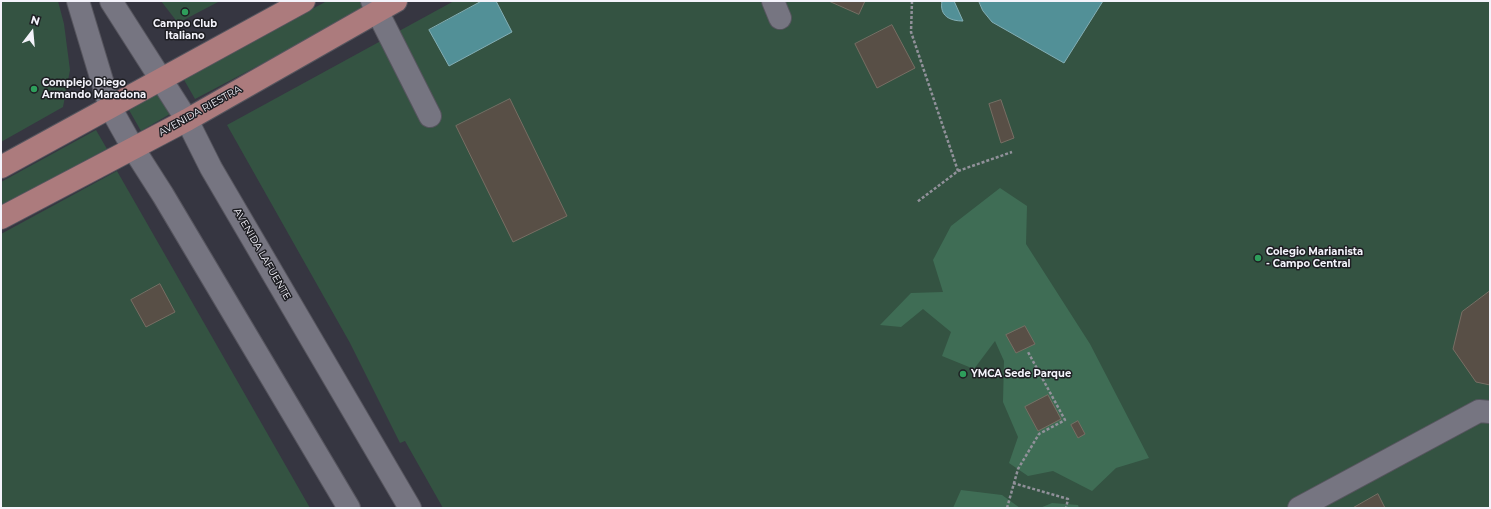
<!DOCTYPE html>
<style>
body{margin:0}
#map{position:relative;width:1491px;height:509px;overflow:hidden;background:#363641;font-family:Montserrat,sans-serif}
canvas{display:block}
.frame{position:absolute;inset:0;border:2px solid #f4f3fb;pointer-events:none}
.north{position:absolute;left:12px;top:12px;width:40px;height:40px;-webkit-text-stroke:3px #1e1e23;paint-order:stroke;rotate:16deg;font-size:11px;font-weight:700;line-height:16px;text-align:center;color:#f4f3fb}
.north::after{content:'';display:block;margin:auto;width:14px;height:18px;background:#f4f3fb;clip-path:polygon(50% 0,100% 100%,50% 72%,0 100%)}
</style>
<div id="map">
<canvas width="1491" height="509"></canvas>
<div class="frame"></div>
<div class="north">N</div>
</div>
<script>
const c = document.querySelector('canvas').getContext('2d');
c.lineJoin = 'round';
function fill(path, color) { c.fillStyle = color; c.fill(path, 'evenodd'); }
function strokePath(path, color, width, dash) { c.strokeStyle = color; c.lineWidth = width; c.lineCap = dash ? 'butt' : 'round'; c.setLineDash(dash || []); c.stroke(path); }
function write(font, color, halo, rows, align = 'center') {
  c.font = font + ' Montserrat,sans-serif'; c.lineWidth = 3; c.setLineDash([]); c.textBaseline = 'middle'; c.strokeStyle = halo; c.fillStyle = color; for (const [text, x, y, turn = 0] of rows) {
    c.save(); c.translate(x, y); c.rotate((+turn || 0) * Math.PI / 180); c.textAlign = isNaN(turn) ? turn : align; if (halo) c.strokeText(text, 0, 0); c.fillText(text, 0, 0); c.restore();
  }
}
const green = new Path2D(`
 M1 1H58L64 24 70 70 63 107 1 142Z
 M161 1H220L178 23Z
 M327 1H360L364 10 195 99 183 78Z
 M454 1H1490V508H443L405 441 400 443 350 343 227 125Z
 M162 91 175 111 141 131 129 110Z
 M96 130 107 149 1 206V182Z
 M117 171 310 508H1V234Z`);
const forest = new Path2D(`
 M1000 188 1027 206 1026 244 1090 344 1149 458 1116 468 1092 491 1053 471 1028 476 1009 463 1018 437 1003 402 1004 361 995 341 974 369 942 356 951 332 923 309 901 327 880 325 911 293 943 292 933 260 951 226Z
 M961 490 1002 495 1020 508H953Z
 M1052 503 1078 505 1079 508H1040Z`);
const water = new Path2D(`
 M482 1H496L512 32 449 66 429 30Z
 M942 1H954L963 21C950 21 939 16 942 1Z
 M979 1H1103L1064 63 992 22 983 11Z`);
const building = new Path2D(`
 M829 1H865L859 14Z
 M892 25 915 68 877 88 855 44Z
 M510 99 567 216 513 242 456 126Z
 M1001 100 1014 138 1001 143 989 104Z
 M160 284 175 312 146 327 131 300Z
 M1490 291V385L1476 382 1453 349 1462 312Z
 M1025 326 1035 344 1016 353 1006 335Z
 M1048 395 1061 419 1038 431 1025 407Z
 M1078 421 1085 434 1078 438 1071 425Z
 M1378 494 1385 508H1353Z`);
const path = new Path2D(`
 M912 1 911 32 958 171 917 202
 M958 171 1012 152
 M1013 483 1068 499 1066 508
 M1007 508 1018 469 1039 434 1065 420 1028 352`);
const minor = new Path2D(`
 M78 1 110 107 133 148 163 195 349 508
 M111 1 187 120 211 168 410 508
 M372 1 430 116
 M773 1 780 18
 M1299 508 1479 411 1490 412`);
const major = new Path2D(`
 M1 167 304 1
 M1 218 187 120 396 1`);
const markers = [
 [185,12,4,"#2e9e5b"],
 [34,89,4,"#2e9e5b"],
 [1258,258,4,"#2e9e5b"],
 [963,374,4,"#2e9e5b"]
];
const poiNames = [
 ["Campo Club",185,24,"center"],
 ["Italiano",185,36,"center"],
 ["Complejo Diego",42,83],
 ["Armando Maradona",42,95],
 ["Colegio Marianista",1266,252],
 ["- Campo Central",1266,264],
 ["YMCA Sede Parque",971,374]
];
const streetNames = [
 ["AVENIDA RIESTRA",200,111,-29],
 ["AVENIDA LAFUENTE",262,254,60]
];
fill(green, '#345342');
fill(forest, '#3f6d55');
fill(water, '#529097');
strokePath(water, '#83aeb5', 1);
fill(building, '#584f46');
strokePath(building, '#776e64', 1);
strokePath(minor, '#56555e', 24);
strokePath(major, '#56555e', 24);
strokePath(path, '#91919a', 2.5, [3, 2]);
strokePath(minor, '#767581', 22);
strokePath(major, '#ac7b7d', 22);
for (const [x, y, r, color] of markers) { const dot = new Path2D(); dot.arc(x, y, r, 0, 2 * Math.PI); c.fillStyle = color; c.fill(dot); strokePath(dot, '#1e1e23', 1.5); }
write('bold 10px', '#f4f3fb', '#1e1e23', poiNames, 'left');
write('10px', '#f4f3fb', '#1e1e23', streetNames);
</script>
